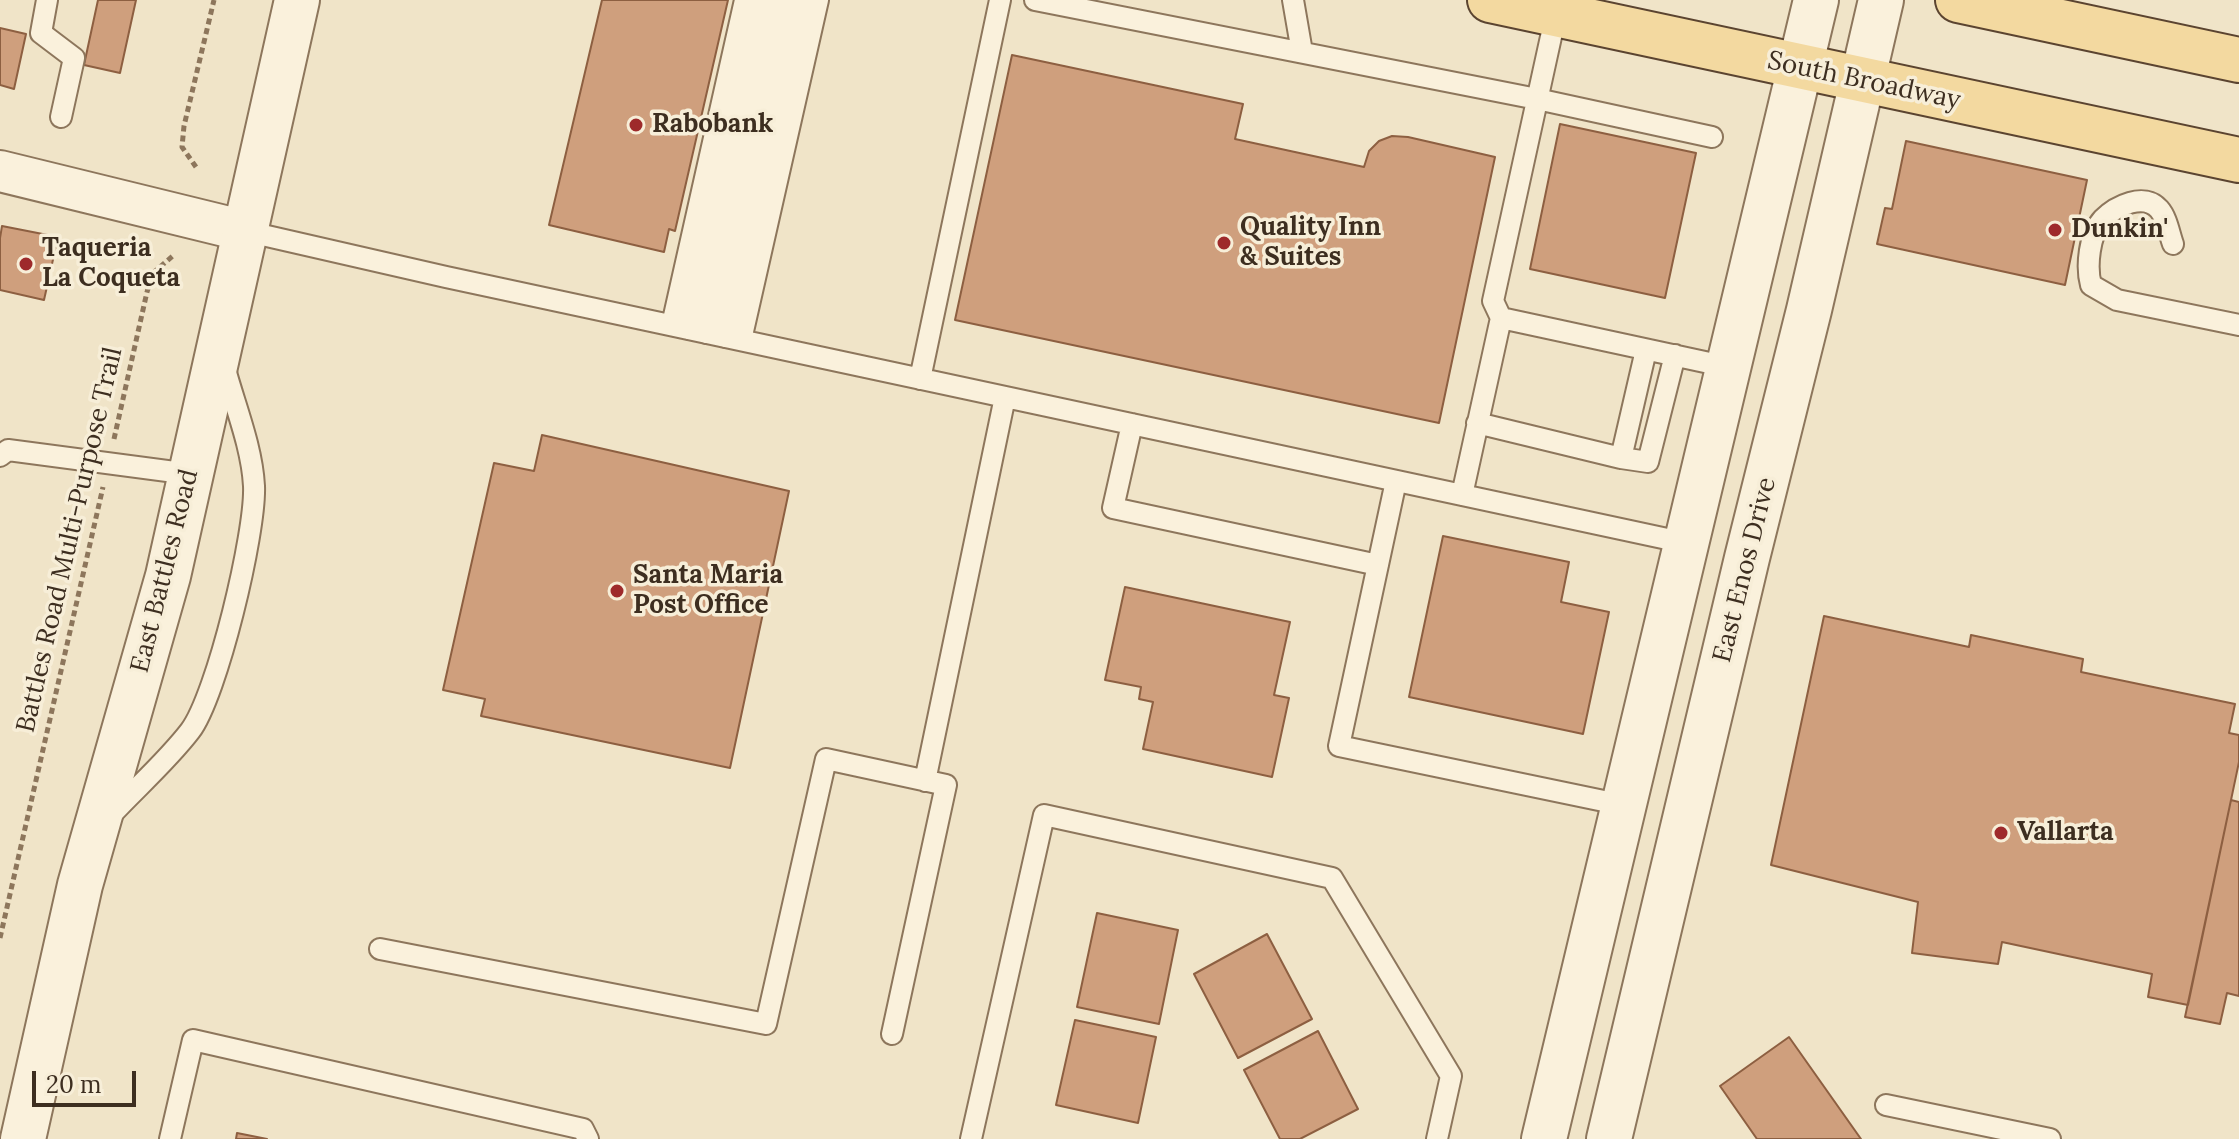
<!DOCTYPE html>
<style>
body{margin:0}
#map{position:relative;width:2239px;height:1139px;overflow:hidden;background:#f0e4c8;font-family:Lora,serif}
canvas{display:block}
.scale{position:absolute;left:32px;top:1071px;width:104px;height:36px;box-sizing:border-box;border:4px solid #3d2e20;border-top:0;padding-left:10px;font-size:24px;line-height:28px;white-space:nowrap;color:#3d2e20;-webkit-text-stroke:6px #f7eed8;paint-order:stroke}
</style>
<div id="map">
<canvas width="2239" height="1139"></canvas>
<div class="scale">20 m</div>
</div>
<script>
const c = document.querySelector('canvas').getContext('2d');
c.lineJoin = 'round';
function fill(path, color) { c.fillStyle = color; c.fill(path, 'evenodd'); }
function strokePath(path, color, width, dash) { c.strokeStyle = color; c.lineWidth = width; c.lineCap = dash ? 'butt' : 'round'; c.setLineDash(dash || []); c.stroke(path); }
function write(font, color, halo, rows, align = 'center') {
  c.font = font + ' Lora,serif'; c.lineWidth = 7; c.setLineDash([]); c.textBaseline = 'middle'; c.strokeStyle = halo; c.fillStyle = color; for (const [text, x, y, turn = 0] of rows) {
    c.save(); c.translate(x, y); c.rotate((+turn || 0) * Math.PI / 180); c.textAlign = isNaN(turn) ? turn : align; if (halo) c.strokeText(text, 0, 0); c.fillText(text, 0, 0); c.restore();
  }
}
const building = new Path2D(`
 M98 0H136L120 73 84 65Z
 M602 0H728L675 231 669 229 664 252 549 225Z
 M0 28 26 34 14 89 0 85Z
 M1012 55 1243 104 1235 139 1364 167 1369 151 1379 141 1392 136 1408 137 1495 157 1439 423 955 320Z
 M1560 124 1696 153 1665 298 1530 269Z
 M1906 141 2087 180 2065 285 1877 244 1885 208 1892 209Z
 M2 226 58 237 44 300 0 290V238Z
 M542 435 789 491 730 768 481 716 485 699 443 690 494 463 534 471Z
 M1443 536 1569 562 1561 602 1609 612 1583 734 1409 697Z
 M1125 587 1290 622 1274 695 1289 698 1272 777 1143 749 1153 702 1139 699 1141 687 1105 680Z
 M1824 616 1969 647 1971 635 2083 659 2081 672 2235 704 2229 733 2239 735V762L2188 1005 2148 997 2152 974 2002 942 1998 964 1912 953 1918 902 1771 865Z
 M2231 800 2239 802V996L2227 993 2220 1024 2185 1017Z
 M1097 913 1178 930 1159 1024 1077 1007Z
 M1267 934 1312 1019 1238 1058 1194 974Z
 M1075 1020 1156 1037 1138 1123 1056 1105Z
 M1318 1031 1358 1109 1300 1139H1280L1244 1070Z
 M1789 1037 1861 1139H1757L1720 1086Z
 M237 1133 267 1139H236Z`);
const path = new Path2D(`
 M196 167 182 147 184 126 214 0
 M114 439 147 292 153 273 175 254
 M0 938 103 487`);
const service = new Path2D(`
 M47 0 41 33 74 58 61 117
 M1035 0 1537 99 1712 137
 M1293 0 1302 52
 M245 231 446 277 1686 543
 M2173 244C2169 233 2167 218 2159 209 2144 192 2116 206 2103 219 2089 234 2086 267 2091 285L2117 300 2239 325
 M1501 318 1493 301 1556 14
 M672 325 745 0
 M688 329 762 0
 M706 333 781 0
 M725 337 801 0
 M741 340 818 0
 M920 379 1000 0
 M1477 423 1621 458 1646 350
 M1132 424 1113 508 1378 565
 M0 456 8 450 190 474
 M1621 458 1648 462 1675 355
 M1396 481 1339 746 1623 805
 M1462 495 1501 318 1728 367
 M925 781 1005 397
 M111 815C136 788 167 761 190 731 217 696 256 532 254 486 252 447 235 406 225 369
 M380 949 766 1024 826 759 946 785 892 1034
 M1886 1105 2050 1139
 M170 1139 193 1040 583 1129 588 1139
 M971 1139 1044 815 1332 878 1451 1076 1437 1139`);
const minor = new Path2D(`
 M0 171 245 231`);
const tertiary = new Path2D(`
 M23 1139 80 885 168 576 297 0
 M1544 1139 1816 0
 M1609 1139 1747 558 1809 310 1881 0`);
const primary = new Path2D(`
 M1490 0 2239 160
 M1958 0 2239 60`);
const markers = [
 [636,125,8,"#9e2a2b"],
 [2055,230,8,"#9e2a2b"],
 [1224,243,8,"#9e2a2b"],
 [26,264,8,"#9e2a2b"],
 [617,591,8,"#9e2a2b"],
 [2001,833,8,"#9e2a2b"]
];
const streetNames = [
 ["South Broadway",1864,81,12],
 ["Battles Road Multi-Purpose Trail",70,540,-77],
 ["East Enos Drive",1745,570,-76],
 ["East Battles Road",165,571,-76]
];
const poiNames = [
 ["Rabobank",652,125],
 ["Quality Inn",1240,228],
 ["& Suites",1240,258],
 ["Dunkin'",2071,230],
 ["Taqueria",42,249],
 ["La Coqueta",42,279],
 ["Santa Maria",633,576],
 ["Post Office",633,606],
 ["Vallarta",2017,833]
];
fill(building, '#cf9f7d');
strokePath(building, '#8d5f41', 2);
strokePath(service, '#8d765c', 24);
strokePath(minor, '#8d765c', 44);
strokePath(tertiary, '#8d765c', 48);
strokePath(primary, '#5b4430', 48);
strokePath(path, '#8d765c', 5, [6, 4]);
strokePath(service, '#faf1dc', 20);
strokePath(minor, '#faf1dc', 40);
strokePath(tertiary, '#faf1dc', 44);
strokePath(primary, '#f3d9a0', 44);
for (const [x, y, r, color] of markers) { const dot = new Path2D(); dot.arc(x, y, r, 0, 2 * Math.PI); c.fillStyle = color; c.fill(dot); strokePath(dot, '#f7eed8', 3); }
write('26px', '#3d2e20', '#f7eed8', streetNames);
write('bold 26px', '#3d2e20', '#f7eed8', poiNames, 'left');
</script>
